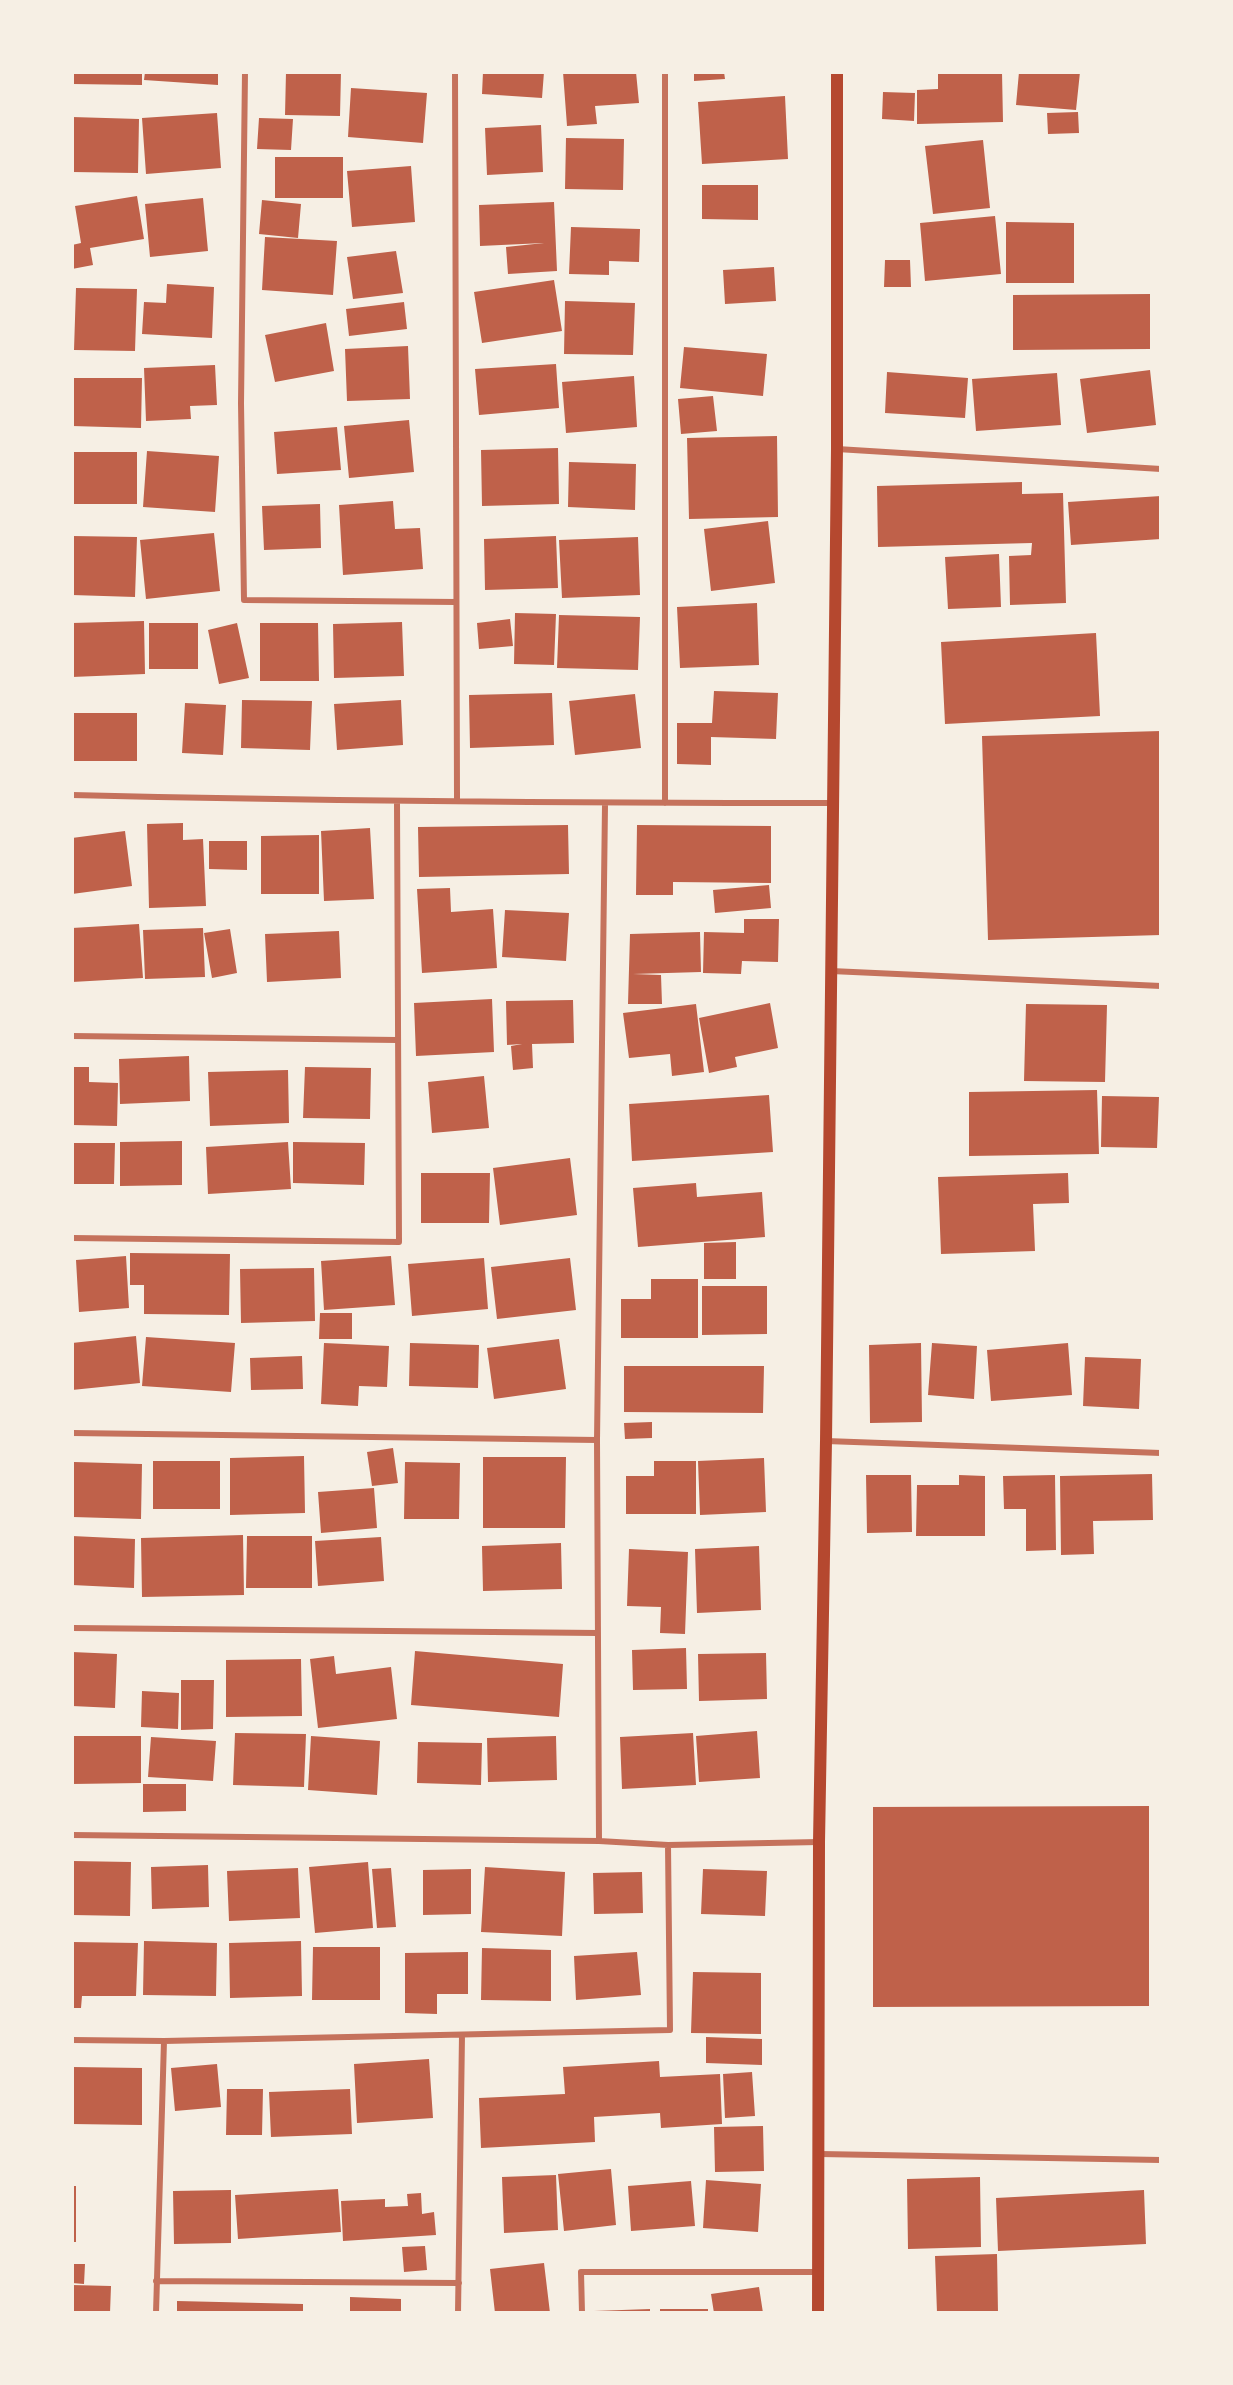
<!DOCTYPE html>
<style>
body{margin:0}
#map{position:relative;width:1233px;height:2385px;overflow:hidden;background:#f6efe4;font-family:"Crimson Pro",serif}
canvas{display:block}
.frame{position:absolute;inset:0;border:74px solid #f6efe4;pointer-events:none}
</style>
<div id="map">
<canvas width="1233" height="2385"></canvas>
<div class="frame"></div>
</div>
<script>
const c = document.querySelector('canvas').getContext('2d');
c.lineJoin = 'round';
function fill(path, color) { c.fillStyle = color; c.fill(path, 'evenodd'); }
function strokePath(path, color, width, dash) { c.strokeStyle = color; c.lineWidth = width; c.lineCap = dash ? 'butt' : 'round'; c.setLineDash(dash || []); c.stroke(path); }
const building = new Path2D(`
 M73 72H142V85L73 84Z
 M145 72H218V85L144 80Z
 M286 72H341L340 116 285 115Z
 M483 72H544L542 98 482 94Z
 M563 72H636L639 103 595 106 597 124 567 126Z
 M694 72H724L725 79 694 81Z
 M938 72H1002L1003 122 917 124V90L938 89Z
 M1019 72H1080L1076 110 1016 105Z
 M351 88 427 93 423 143 348 137Z
 M883 92 915 93 914 121 882 119Z
 M785 96 788 159 702 164 698 102Z
 M1078 112 1079 133 1048 134 1047 113Z
 M217 113 221 168 146 174 142 118Z
 M72 117 139 119 138 173 72 172Z
 M259 118 293 119 291 150 257 149Z
 M541 125 543 172 487 175 485 128Z
 M566 138 624 139 623 190 565 189Z
 M983 140 990 208 933 214 925 146Z
 M275 157H343V198H275Z
 M411 166 415 222 352 227 347 171Z
 M702 185H758V220L702 219Z
 M137 196 144 239 90 248 93 265 72 269V245L81 243 75 206Z
 M203 198 208 251 150 257 145 204Z
 M262 200 301 204 298 238 259 234Z
 M554 202 557 271 508 274 506 247 544 243 480 246 479 205Z
 M995 216 1001 274 925 281 920 223Z
 M1006 222 1074 223V283H1006Z
 M571 227 640 229 639 262 609 261V275L569 274Z
 M265 237 337 241 333 295 262 290Z
 M396 251 403 293 353 299 347 257Z
 M885 260H910L911 287H884Z
 M774 267 776 301 725 304 723 270Z
 M554 280 562 331 482 343 474 292Z
 M167 284 214 287 212 338 142 334 144 302 166 303Z
 M76 288 137 289 135 351 74 350Z
 M1150 294V349L1013 350V295Z
 M565 301 635 303 633 355 564 354Z
 M404 302 407 329 349 336 346 309Z
 M326 323 334 371 275 382 265 335Z
 M408 346 410 399 347 401 345 349Z
 M684 347 767 354 763 396 680 388Z
 M556 364 559 408 479 415 475 369Z
 M215 365 217 405 190 406 191 419 146 421 144 368Z
 M1150 370 1156 425 1087 433 1080 379Z
 M887 372 968 378 965 418 885 413Z
 M1057 373 1061 425 976 431 972 379Z
 M634 376 637 427 566 433 562 382Z
 M72 378H142L141 428 72 426Z
 M713 396 717 431 681 434 678 399Z
 M409 420 414 472 349 478 344 426Z
 M337 427 341 470 277 474 274 432Z
 M777 436 778 517 689 519 687 438Z
 M558 448 559 504 482 506 481 450Z
 M147 451 219 456 215 512 143 507Z
 M72 452H137V504H72Z
 M569 462 636 464 635 510 568 507Z
 M1022 482V494L1063 493 1066 603 1010 605 1009 556 1031 555 1032 543 878 547 877 486Z
 M1161 496V539L1071 545 1068 502Z
 M393 501 395 529 420 528 423 569 343 575 339 505Z
 M320 504 321 548 264 550 262 506Z
 M768 521 775 583 711 591 704 529Z
 M214 533 220 591 146 599 140 540Z
 M72 536 137 537 135 597 72 595Z
 M556 536 558 588 485 590 484 539Z
 M638 537 640 595 562 598 559 540Z
 M999 554 1001 607 948 609 945 557Z
 M757 603 759 665 680 668 677 607Z
 M515 613 556 614 554 665 514 664Z
 M559 615 640 617 638 670 557 668Z
 M510 619 513 646 479 649 477 623Z
 M144 621 145 674 72 677V623Z
 M402 622 404 676 334 678 333 624Z
 M149 623H198V669H149Z
 M237 623 249 678 219 684 208 630Z
 M260 623H318L319 681H260Z
 M1096 633 1100 716 945 724 941 642Z
 M714 691 778 693 776 739 711 737V765L677 764V723H712Z
 M552 693 554 745 470 748 469 695Z
 M635 694 641 748 575 755 569 701Z
 M242 700 312 701 310 750 241 748Z
 M401 700 403 745 337 750 334 704Z
 M185 703 226 705 223 755 182 753Z
 M72 713H137V761H72Z
 M1161 731V935L988 940 982 736Z
 M183 823V840L203 839 206 906 149 908 147 824Z
 M568 825 569 874 419 877 418 827Z
 M637 825 771 826V883L673 882V895H636Z
 M370 828 374 899 324 901 321 831Z
 M125 831 132 886 72 894V838Z
 M319 835V894H261V836Z
 M209 841H247V870L209 869Z
 M769 885 771 908 715 913 713 890Z
 M450 888 451 912 493 909 497 968 422 973 417 889Z
 M505 910 569 913 566 961 502 957Z
 M744 919H779L778 962 742 961 741 974 703 973 704 932 744 933Z
 M139 924 143 978 72 982V928Z
 M203 928 205 977 145 979 143 930Z
 M230 929 237 973 212 978 204 933Z
 M339 931 341 978 267 982 265 934Z
 M700 932 701 972 633 974 661 975 662 1004H628L630 934Z
 M492 999 494 1052 416 1056 414 1003Z
 M573 1000 574 1043 532 1044 533 1068 513 1070 511 1046 522 1044 507 1045 506 1001Z
 M770 1003 778 1048 735 1057 737 1067 709 1073 699 1018Z
 M696 1004 704 1072 672 1076 670 1054 629 1058 623 1013Z
 M1026 1004 1107 1005 1105 1082 1024 1081Z
 M189 1056 190 1101 120 1104 119 1059Z
 M72 1067H89V1082L118 1083 117 1126 72 1125Z
 M305 1067 371 1068 370 1119 303 1118Z
 M288 1070 289 1123 210 1126 208 1072Z
 M484 1076 489 1128 432 1133 428 1082Z
 M1097 1090 1099 1154 969 1156V1092Z
 M769 1095 773 1152 632 1161 629 1104Z
 M1102 1096 1159 1097 1157 1148 1101 1147Z
 M182 1141V1185L120 1186V1142Z
 M288 1142 291 1189 208 1194 206 1147Z
 M293 1142 365 1143 364 1185 293 1183Z
 M72 1143H115L114 1184H72Z
 M570 1158 577 1215 500 1225 493 1168Z
 M421 1173H490L489 1223H421Z
 M1068 1173 1069 1203 1033 1204 1035 1251 941 1254 938 1177Z
 M696 1183 697 1197 762 1192 765 1237 638 1247 633 1188Z
 M736 1242V1279H704V1243Z
 M130 1253 230 1254 229 1315 144 1314V1285H130Z
 M126 1256 129 1308 79 1312 76 1260Z
 M391 1256 395 1305 324 1310 321 1261Z
 M484 1258 488 1309 412 1316 408 1264Z
 M570 1258 576 1310 497 1319 491 1267Z
 M314 1268 315 1321 241 1323 240 1269Z
 M651 1279H698V1338H621V1299H651Z
 M702 1286H767V1334L702 1335Z
 M320 1313H352V1339H319Z
 M136 1336 140 1383 72 1390V1343Z
 M146 1337 235 1343 231 1392 142 1386Z
 M559 1339 566 1389 494 1399 487 1348Z
 M324 1343 389 1346 387 1387 359 1386 358 1406 321 1404Z
 M410 1343 479 1345 478 1388 409 1386Z
 M921 1343 922 1422 870 1423 869 1345Z
 M932 1343 977 1346 974 1399 928 1395Z
 M1068 1343 1072 1395 991 1401 987 1350Z
 M302 1356 303 1389 251 1390 250 1358Z
 M1085 1357 1141 1359 1139 1409 1083 1406Z
 M624 1366H764L763 1413 624 1412Z
 M652 1422V1438L625 1439 624 1423Z
 M393 1448 398 1483 372 1486 367 1452Z
 M304 1456 305 1513 230 1515V1458Z
 M483 1457H566L565 1528H483Z
 M764 1458 766 1512 700 1515 698 1461Z
 M153 1461H220V1509H153Z
 M654 1461H696V1514H626V1476H654Z
 M74 1462 142 1464 141 1519 73 1517Z
 M405 1462 460 1463 459 1519H404Z
 M1152 1474 1153 1520 1093 1521 1094 1554 1061 1555 1060 1476Z
 M866 1475H911L912 1532 867 1533Z
 M959 1475 985 1476V1536H916L917 1485H959Z
 M1055 1475 1056 1550 1026 1551V1509H1004L1003 1476Z
 M374 1488 377 1528 321 1533 318 1492Z
 M243 1535 244 1595 142 1597 141 1538Z
 M72 1536 135 1539 134 1588 72 1585Z
 M247 1536H312V1588H246Z
 M381 1537 384 1581 318 1586 315 1541Z
 M561 1543 562 1589 483 1591 482 1546Z
 M759 1546 761 1610 697 1613 695 1549Z
 M629 1549 688 1552 685 1634 660 1633 661 1607 627 1606Z
 M686 1648 687 1689 633 1690 632 1650Z
 M415 1651 563 1664 559 1717 411 1705Z
 M72 1652 117 1654 115 1708 72 1706Z
 M766 1653 767 1699 699 1701 698 1654Z
 M334 1656 336 1674 391 1667 397 1719 318 1728 310 1659Z
 M301 1659 302 1716 226 1717V1660Z
 M181 1680H214L213 1729 181 1730Z
 M142 1691 179 1693 178 1729 141 1727Z
 M757 1731 760 1778 699 1782 696 1736Z
 M235 1733 306 1734 304 1787 233 1785Z
 M693 1733 696 1785 622 1789 620 1737Z
 M72 1736H141V1783L72 1784Z
 M311 1736 380 1741 377 1795 308 1790Z
 M556 1736 557 1780 488 1782 487 1738Z
 M151 1737 216 1741 213 1781 148 1777Z
 M418 1742 482 1743 481 1785 417 1783Z
 M143 1784H186V1811L143 1812Z
 M1149 1806V2006L873 2007V1807Z
 M72 1861 131 1862 130 1916 72 1915Z
 M368 1862 373 1928 315 1933 309 1867Z
 M208 1865 209 1907 152 1909 151 1867Z
 M485 1867 565 1872 562 1936 481 1932Z
 M298 1868 300 1918 229 1921 227 1871Z
 M391 1868 396 1927 377 1928 372 1869Z
 M471 1869V1914L423 1915V1870Z
 M703 1869 767 1871 765 1916 701 1914Z
 M642 1872 643 1913 594 1914 593 1873Z
 M144 1941 217 1943 216 1996 143 1995Z
 M301 1941 302 1996 230 1998 229 1943Z
 M72 1942 138 1943 136 1996H82L81 2008H72Z
 M313 1947H380V2000H312Z
 M482 1948 551 1950V2001L481 2000Z
 M468 1952V1994H437V2014L405 2013V1953Z
 M637 1952 641 1995 576 2000 574 1956Z
 M693 1972 761 1973V2034L691 2033Z
 M706 2037 762 2039V2065L706 2063Z
 M429 2059 433 2118 357 2123 354 2064Z
 M659 2061 660 2077 720 2074 722 2124 661 2128 660 2113 594 2117 595 2142 481 2148 479 2098 565 2094 563 2067Z
 M217 2064 221 2107 175 2111 171 2068Z
 M72 2067 142 2068V2125L72 2124Z
 M752 2072 755 2116 725 2118 723 2074Z
 M227 2089H263L262 2135H226Z
 M350 2089 352 2134 271 2137 269 2092Z
 M763 2126 764 2171 715 2172 714 2127Z
 M611 2169 616 2225 564 2231 558 2174Z
 M556 2175 558 2230 504 2233 502 2177Z
 M980 2177 981 2247 908 2249 907 2179Z
 M706 2180 761 2184 758 2232 703 2228Z
 M691 2181 695 2226 631 2231 628 2186Z
 M72 2186H76V2242H72Z
 M338 2189 341 2232 238 2239 235 2195Z
 M231 2190V2243L174 2244 173 2191Z
 M1144 2190 1146 2244 998 2251 996 2198Z
 M421 2193 422 2214 434 2212 436 2235 343 2241 341 2201 385 2199V2207L408 2206 407 2194Z
 M425 2246 427 2270 404 2272 402 2247Z
 M997 2254 998 2313H937L935 2256Z
 M544 2263 550 2313H495L490 2269Z
 M72 2264H85L84 2284 72 2283Z
 M72 2285 111 2286 110 2313H72Z
 M759 2287 763 2313H714L711 2294Z
 M350 2297 401 2299V2313H350Z
 M177 2301 303 2304V2313H177Z
 M650 2309V2313H594V2311Z
 M660 2309H708V2313H660Z`);
const minor = new Path2D(`
 M245 72 241 403 244 600 456 602
 M455 72 457 800
 M837 449 1161 469
 M72 795C326 801 579 803 833 803
 M665 803V72
 M831 971 1161 986
 M72 1036 397 1040
 M72 1238 399 1242 397 803
 M72 1433 597 1440
 M826 1441 1161 1453
 M72 1628 598 1633
 M72 1835 599 1841 668 1845 819 1842
 M599 1841 597 1440 605 805
 M72 2040 164 2041 670 2030 668 1845
 M820 2154 1161 2160
 M156 2281 459 2283
 M156 2313 164 2041
 M458 2313 462 2035
 M582 2313 581 2272H818`);
const secondary = new Path2D(`
 M818 2313 819 1842 826 1441 837 449V72`);
fill(building, '#bf614a');
strokePath(minor, '#c5725c', 6);
strokePath(secondary, '#b5482f', 12);
</script>
